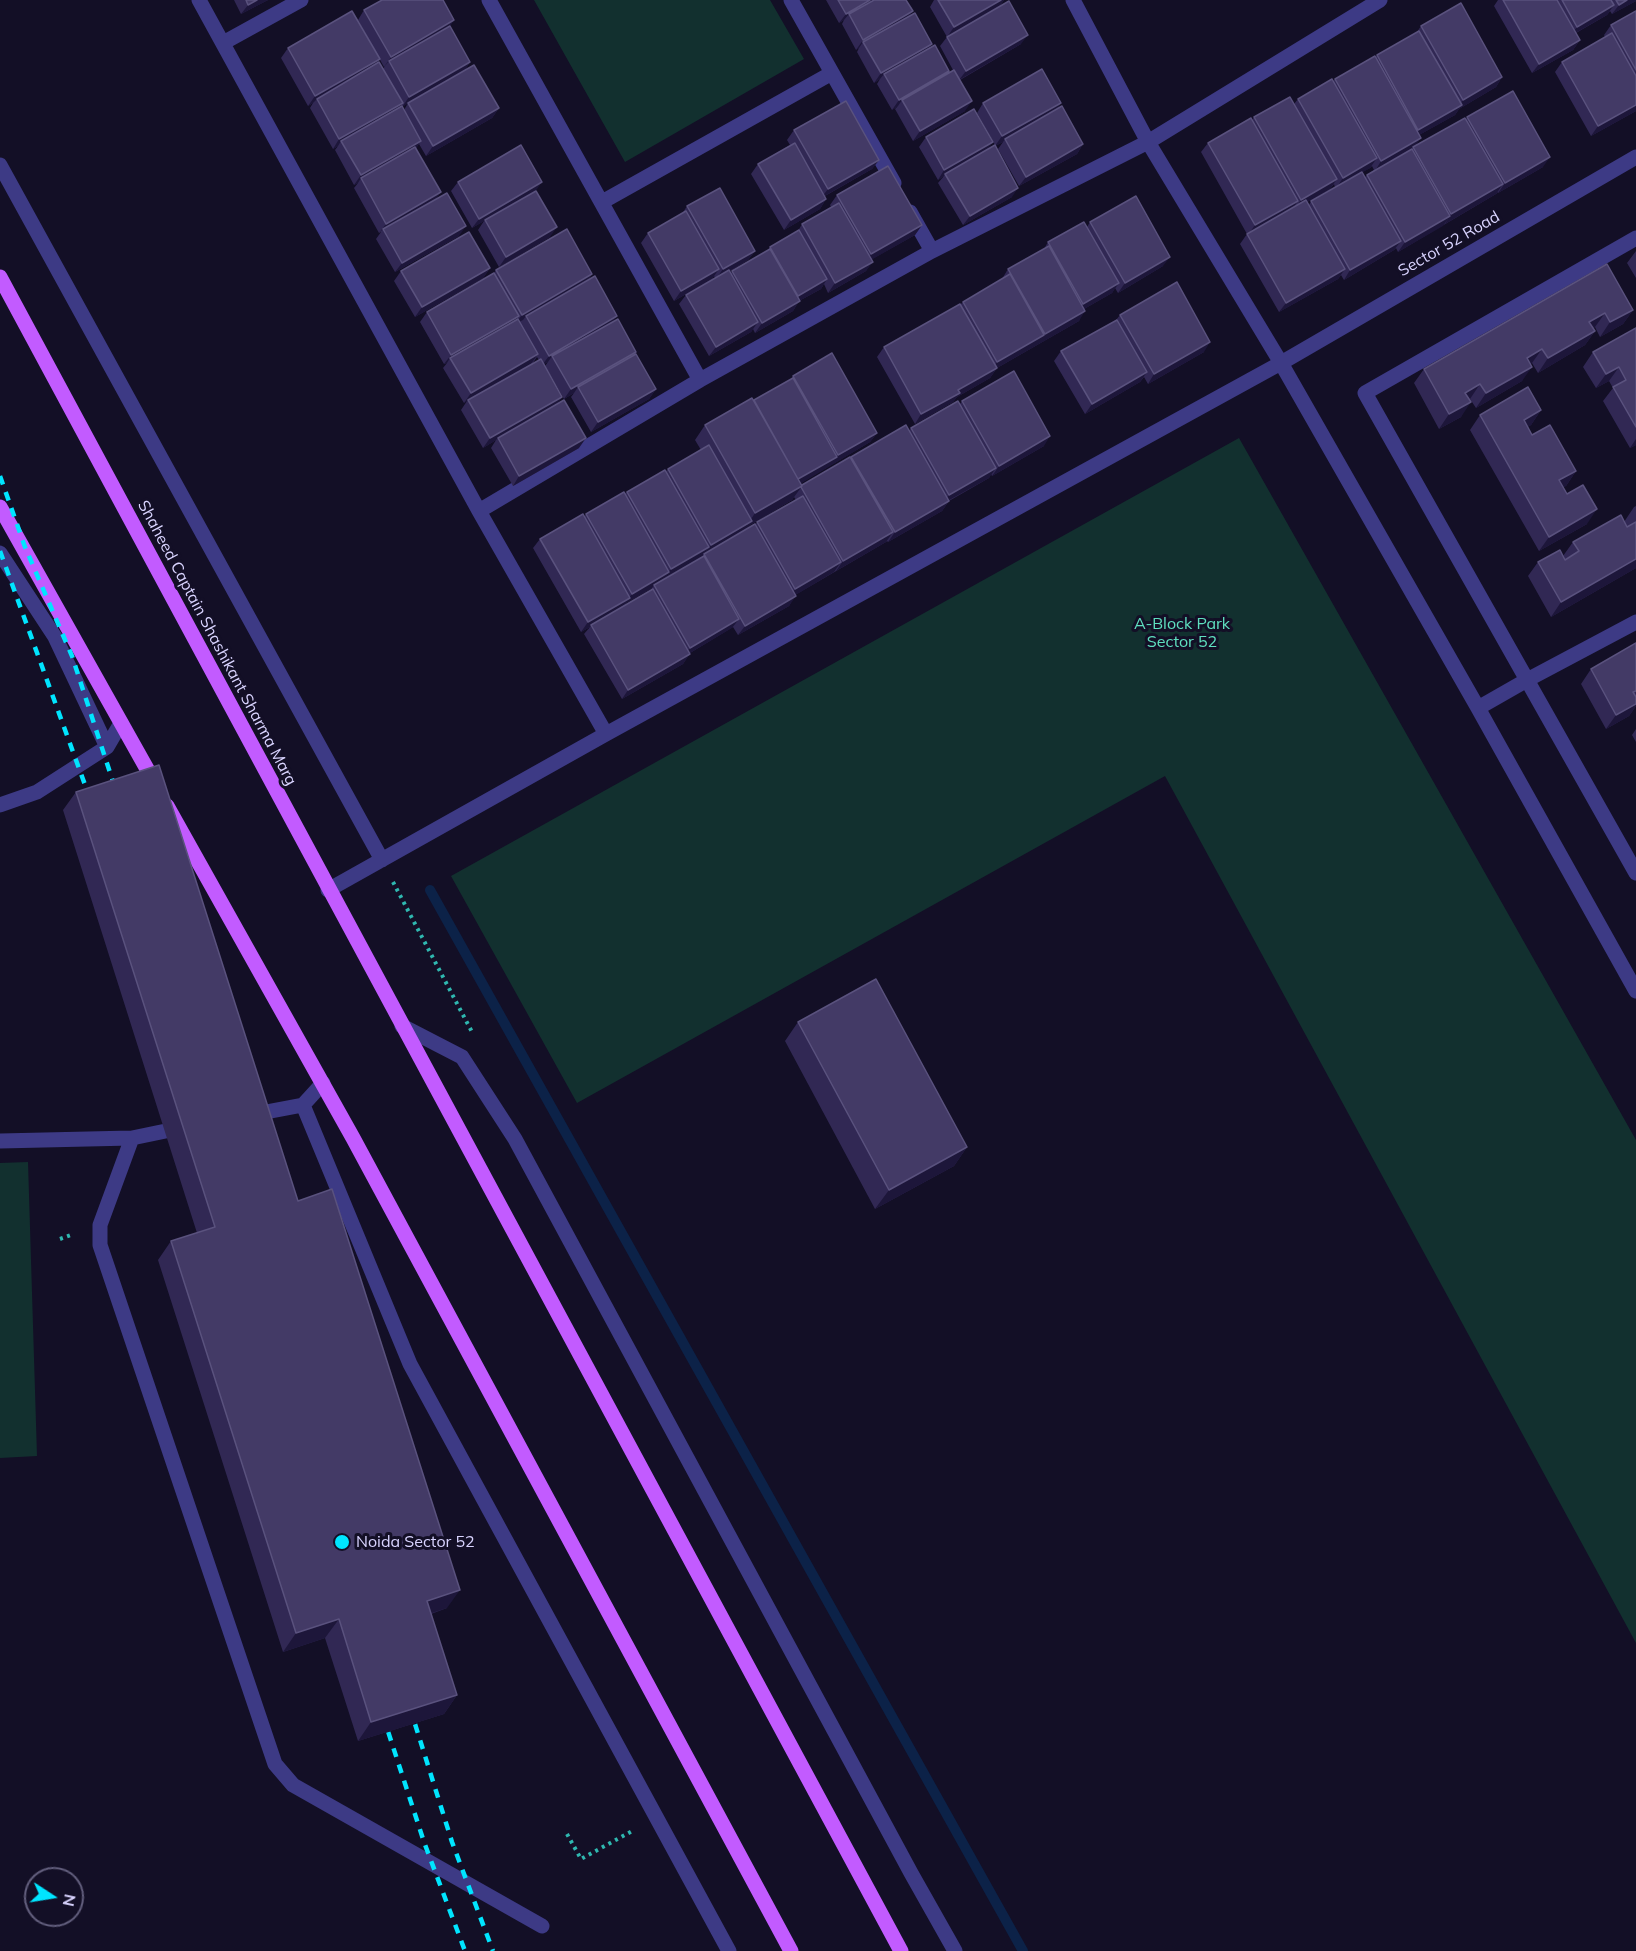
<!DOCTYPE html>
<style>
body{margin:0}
#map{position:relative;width:1636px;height:1951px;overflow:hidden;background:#130f26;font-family:Mulish,sans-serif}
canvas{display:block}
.north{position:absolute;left:24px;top:1867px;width:60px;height:60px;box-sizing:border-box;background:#130f26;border:2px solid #625e7d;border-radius:50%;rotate:102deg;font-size:16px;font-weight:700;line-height:24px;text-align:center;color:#d9d4ff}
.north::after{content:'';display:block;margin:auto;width:21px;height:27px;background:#00e5ff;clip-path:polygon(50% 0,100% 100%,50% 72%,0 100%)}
</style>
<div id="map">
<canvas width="1636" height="1951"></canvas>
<div class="north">N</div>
</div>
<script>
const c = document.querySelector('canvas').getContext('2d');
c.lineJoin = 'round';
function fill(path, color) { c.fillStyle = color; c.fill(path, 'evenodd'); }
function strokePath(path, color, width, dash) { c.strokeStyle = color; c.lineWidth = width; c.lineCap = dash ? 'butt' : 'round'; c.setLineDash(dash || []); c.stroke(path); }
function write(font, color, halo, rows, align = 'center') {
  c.font = font + ' Mulish,sans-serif'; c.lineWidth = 6; c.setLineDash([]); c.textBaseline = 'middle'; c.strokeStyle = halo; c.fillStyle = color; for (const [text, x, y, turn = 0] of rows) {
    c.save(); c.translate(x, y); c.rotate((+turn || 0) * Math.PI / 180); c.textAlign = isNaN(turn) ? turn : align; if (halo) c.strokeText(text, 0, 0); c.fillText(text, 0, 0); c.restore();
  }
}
const green = new Path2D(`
 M534 0H770L804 59 625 162Z
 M1239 438 1636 1140V1643L1165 776 577 1103 451 876Z
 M28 1162 37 1456 0 1458V1163Z`);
const stream = new Path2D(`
 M430 890 1023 1951`);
const path = new Path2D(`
 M393 882 472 1032
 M60 1239 74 1234
 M567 1834 581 1859 634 1830`);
const minor = new Path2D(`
 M199 0 479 511 606 734
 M489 0 700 380
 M791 0 894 183
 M1073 0 1148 142 1281 363 1478 708 1636 991
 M223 43 301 0
 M0 165 382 860
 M602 202 832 73
 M910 212 932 251
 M1636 238 1365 393 1636 873
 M479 511 700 380 932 251 1148 142 1380 0
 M0 553 55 637 107 747 121 723
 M1478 708 1527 680 1636 622
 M0 805 37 792 107 747
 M328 890 606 734 1281 363 1636 157
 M402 1026 462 1057 515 1139 911 1873 955 1951
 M303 1105 410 1364 729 1951
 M303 1105 323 1083
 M250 1115 303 1105
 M132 1138 100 1225V1245L275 1764 293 1785 542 1926
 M0 1141 132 1138 185 1127`);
const major = new Path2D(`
 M0 277 901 1951
 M0 507 156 785
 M167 806 353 1138 791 1951`);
const rail = new Path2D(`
 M0 476 25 547 72 656 117 794
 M0 551 92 804
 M410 1708 452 1842 493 1951
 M383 1716 424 1842 465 1951`);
const wall = new Path2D(`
 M234 0H268L241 14Z
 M826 0H906L910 16 932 44 929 48 947 74 953 70 940 46 947 37 930 7 934 0H1004L999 7 1021 44 960 80 965 111 913 141 895 109 898 106 892 110 877 84 880 79 874 83 857 52 859 48 856 50 842 24 844 20 839 23Z
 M1498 0H1636V1L1612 14 1610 11 1607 15 1576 33 1580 40 1573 50 1532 73 1494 6Z
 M364 10 450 26 470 62 464 71 499 108 492 118 426 156 419 144 416 148 436 199 459 236 395 272 376 239 381 232 379 233 354 188 358 183 354 185 335 150 338 146 333 149 310 108 313 103 308 106 281 58 288 48 380 59 376 64 383 69 385 66 384 67 358 20ZM408 103 404 110 400 107 401 105 402 107Z
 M1636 11V111L1591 136 1555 72 1562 62 1605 37 1604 35 1611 25Z
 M1421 26 1502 77 1496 87 1459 109 1455 115 1419 135 1416 146 1466 119 1467 117 1543 167 1498 193V192L1496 194 1398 252 1396 248 1394 250 1344 280 1341 275 1338 279 1279 312 1240 244 1247 234 1201 152 1208 143 1252 120 1254 117 1294 104 1298 99 1333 81 1335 79 1375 57 1377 55 1417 32ZM1372 166 1374 170 1367 175 1365 177 1362 172 1370 168ZM1334 184 1335 187 1311 201 1309 205 1307 202 1330 189Z
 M983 103H1061L1056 110 1083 144 1077 154 1019 186 998 149 1003 142 995 146 1012 197 963 225 938 183 944 176 938 180 919 147 926 137 988 149 995 145 977 113Z
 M794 130 879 160 872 169 825 196 826 199 820 209 784 230 751 174 758 164 790 145 787 140Z
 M458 182 535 191 550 237 499 267 478 230 484 221 472 228 451 191Z
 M837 195 922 225 915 235 872 259 866 271 828 293 824 284 821 289 799 301 793 311 755 333 753 329 751 332 709 356 679 304 686 295 715 278 714 276 712 279 674 301 641 243 648 233 682 214 687 206 755 251 748 260 730 271 731 273 732 271 768 250 770 247 798 231 802 224 831 207 830 205Z
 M1090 222 1163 266 1118 293 1115 288 1112 293 1084 309 1079 321 997 368 990 378 957 397 953 402 915 424 877 357 884 347 961 304 963 302 1002 279 1008 269 1044 249 1048 242 1087 227Z
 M1636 251V278L1627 263Z
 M1607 264 1633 310 1623 324 1600 337 1595 327 1593 328 1595 331 1585 345 1538 373 1532 363 1530 364 1522 381 1476 408 1470 399H1469L1461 417 1439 429 1414 383 1424 369Z
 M490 268 483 278 415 317 394 281 401 271Z
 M496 270 592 274 588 280 613 321 636 352 634 355 656 389 649 399 591 432 571 397 574 393 564 399 545 366 548 362 544 364 558 403 579 448 513 486 491 448 496 440 483 448 461 410 467 401 464 403 443 368 447 363 444 364 420 322 427 312 494 273ZM537 357 539 360 532 364Z
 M1120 315 1204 352 1148 384 1144 377 1140 382 1085 414 1054 361 1061 351 1116 320Z
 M1636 328V445L1630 448 1603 401 1613 388 1609 381 1596 388 1583 367 1593 352Z
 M793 376 877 433 870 442 801 483 802 485 851 457 909 431 911 428 960 404 962 401 1044 446 992 476 991 474 989 478 949 501 942 511 888 542 887 541 886 542 795 595 789 606 738 635 733 627 690 653 683 664 622 699 584 634 590 627 581 632 533 548 540 539 584 517 586 514 666 471 668 469 701 450 695 440 705 425 754 401 791 379ZM794 497 796 500 746 529 750 525 792 500ZM704 554 702 557 665 579 666 577 702 557ZM652 588 651 590 625 605 626 603Z
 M1541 410 1531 425 1527 427 1532 435 1576 471 1566 486 1563 487 1587 524 1539 551 1470 430 1480 415Z
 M1636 506V568L1551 617 1528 576 1538 562 1563 556 1573 542 1624 522 1634 507Z
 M1636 643V706L1629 716 1606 729 1581 684 1591 669Z
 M1636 729V742L1632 735Z
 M76 792 298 1201 447 1608 431 1614 457 1695 444 1714 358 1741 325 1638 283 1652 158 1260 171 1241 197 1233 63 810Z
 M798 1022 967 1147 954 1166 875 1209 785 1041Z`);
const shadedWall = new Path2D(`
 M257 0H268L241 14 248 5Z
 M870 0H880L849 14 844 20 839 23 846 14Z
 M1001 0H1004L998 8 947 37 954 27Z
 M1627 0H1636V1L1612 14 1619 5Z
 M1614 5 1607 15 1570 36 1577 27Z
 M913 11 906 21 863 42 859 48 856 50 863 40Z
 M454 20 448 30 389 61 384 67 391 57Z
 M1028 35 1021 44 959 80 966 71Z
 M1580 40 1573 50 1532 73 1539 64Z
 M932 44 925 53 884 74 880 79 874 83 881 73Z
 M380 59 373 69 317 99 313 103 308 106 315 96Z
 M470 62 464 72 402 107 409 97Z
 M949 71 943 81 902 100 898 106 892 110 899 100Z
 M1502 77 1496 87 1459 109 1455 115 1412 139 1418 130 1459 106 1463 100Z
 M972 101 965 111 913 141 920 131Z
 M403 103 396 113 341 141 338 146 333 149 339 139Z
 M1061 103 1054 113 1005 139 1003 142 995 146 1002 136Z
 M1636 105V111L1591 136 1598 126Z
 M499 108 492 118 426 156 433 146Z
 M1421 138 1414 148 1413 147 1412 149 1375 171 1381 161Z
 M421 141 414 151 361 178 358 183 354 185 361 175Z
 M993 142 986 152 945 174 944 176 938 180 944 170Z
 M1083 144 1077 154 1019 186 1026 177Z
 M1550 157 1543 167 1498 193 1505 183Z
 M1377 158 1370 168 1336 188 1343 178Z
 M879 160 872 169 821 198 828 189Z
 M1337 179 1330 189 1294 210 1301 200Z
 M542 182 535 192 472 228 479 219Z
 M1503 184 1496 194 1445 224 1451 214Z
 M1018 188 1012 197 963 225 970 216Z
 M441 192 434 202 383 229 379 233 386 224Z
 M826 199 820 209 784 230 791 220Z
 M1298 201 1291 211 1248 235 1255 225Z
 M1450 216 1443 226 1398 252 1405 242Z
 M922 225 915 235 864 264 871 254Z
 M466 226 459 236 395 272 402 263Z
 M557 227 550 237 499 267 506 257Z
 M1401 241 1394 250 1344 280 1350 270Z
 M755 251 748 260 716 279 723 269Z
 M1170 257 1163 266 1118 293 1125 283Z
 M873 262 866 271 828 293 835 283Z
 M490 268 483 278 415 317 422 307Z
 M719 269 712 279 674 301 681 291Z
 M1345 269 1338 279 1279 312 1286 303Z
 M592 274 585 284 526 316 523 320 515 324 522 315Z
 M827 279 821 289 799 301 793 311 755 333 762 323 791 306 798 296Z
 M1119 283 1112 293 1077 313 1083 304Z
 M1633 310 1623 324 1600 337 1610 322Z
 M1085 311 1079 321 990 372 997 362Z
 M1605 313 1595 327 1579 336 1589 322Z
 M519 316 512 326 450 358 447 363 444 364 451 355Z
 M617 316 610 326 552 356 548 362 542 365 549 356Z
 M758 322 751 332 709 356 716 347Z
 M1595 331 1585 345 1538 373 1548 358Z
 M1210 342 1204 352 1148 384 1154 374Z
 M1542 349 1532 363 1517 372 1527 358Z
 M636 352 629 361 578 387 574 393 564 399 571 389Z
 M538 354 531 364 464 403 471 393Z
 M1532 367 1522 381 1476 408 1486 393Z
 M1619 367 1609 381 1596 388 1606 374Z
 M997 368 990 378 957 397 953 402 915 424 921 414 958 390Z
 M1147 372 1140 382 1085 414 1092 404Z
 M1480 384 1470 399 1455 408 1465 393Z
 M656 389 649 399 591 432 598 422Z
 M562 397 556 407 498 438 496 440 483 448 490 438Z
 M1471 402 1461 417 1439 429 1449 414Z
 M1541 410 1531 425 1514 435 1524 420Z
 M877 433 870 442 790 490 796 480Z
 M1050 436 1044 446 992 476 999 466Z
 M586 438 579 448 513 486 519 476Z
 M1636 439V445L1630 448Z
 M996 468 989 478 942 504 949 495Z
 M1576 471 1566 486 1549 495 1559 480Z
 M802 486 792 500 750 525 745 531 704 554 711 545 748 524 755 513Z
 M949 501 942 511 888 542 895 532Z
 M1597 509 1587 524 1539 551 1549 537Z
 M893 532 886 542 836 571 843 561Z
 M709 547 702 557 666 577 663 582 654 585 652 588 626 603 623 607 591 625 590 627 581 632 588 622 628 599 632 594 668 573 671 569Z
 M1636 559V568L1551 617 1561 602Z
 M841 562 834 572 789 599 795 589Z
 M796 596 789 606 738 635 745 626Z
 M739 619 732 628 683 657 690 648Z
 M690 654 683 664 622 699 628 690Z
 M1636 704V706L1629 716 1606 729 1616 715Z
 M967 1147 954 1166 875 1209 889 1190Z
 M460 1590 447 1608 414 1619 427 1601Z
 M339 1619 325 1638 283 1652 296 1633Z
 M457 1695 444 1714 358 1741 371 1722Z`);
const building = new Path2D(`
 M246 0H257L248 5Z
 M382 0H443L454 20 391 57 364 10Z
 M838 0H870L846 14Z
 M874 0H906L913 11 863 40 849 14Z
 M938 0H1001L954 27Z
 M1503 0H1557L1580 40 1539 64Z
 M1562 0H1611L1614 5 1577 27Z
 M1616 0H1627L1619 5Z
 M1009 1 1028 35 966 71 947 37Z
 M1461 3 1502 77 1463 100 1421 26Z
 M352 11 380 59 315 96 288 48Z
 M1636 11V70L1611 25Z
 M915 13 932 44 881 73 863 42Z
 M450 26 470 62 409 97 389 61Z
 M1419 31 1462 105 1418 130 1377 55Z
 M1612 33 1636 76V105L1598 126 1562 62Z
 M935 45 949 71 899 100 884 74Z
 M1375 56 1421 138 1381 161 1335 79Z
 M379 62 403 103 339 139 317 99Z
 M474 65 499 108 433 146 408 103Z
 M1042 69 1061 103 1002 136 983 103Z
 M954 70 972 101 920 131 902 100Z
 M1332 79 1377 158 1343 178 1298 99Z
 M1513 91 1550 157 1505 183 1467 117Z
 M1290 97 1337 179 1301 200 1254 117Z
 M846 101 879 160 828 189 794 130Z
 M402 106 421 141 361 175 341 141Z
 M1062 106 1083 144 1026 177 1005 139Z
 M974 109 993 142 944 170 926 137Z
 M1251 118 1298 201 1255 225 1208 143Z
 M1465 118 1503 184 1451 214 1413 147Z
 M795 143 826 199 791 220 758 164Z
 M521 145 542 182 479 219 458 182Z
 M995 145 1018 188 970 216 945 174Z
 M415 147 441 192 386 224 361 178Z
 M1412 149 1450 216 1405 242 1367 175Z
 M888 166 922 225 871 254 837 195Z
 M1362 172 1401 241 1350 270 1311 201Z
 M720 188 755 251 723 269 687 206Z
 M536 191 557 227 506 257 485 220Z
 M447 193 466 226 402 263 383 229Z
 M1136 196 1170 257 1125 283 1090 222Z
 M1306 200 1345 269 1286 303 1247 234Z
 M839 203 873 262 835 283 802 224Z
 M686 211 719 269 681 291 648 233Z
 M1084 222 1119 283 1083 304 1048 242Z
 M567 229 592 274 522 315 496 270Z
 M799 230 827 279 798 296 770 247Z
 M469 232 490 268 422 307 401 271Z
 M1049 246 1085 311 1045 334 1008 269Z
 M770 249 800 301 762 323 732 271Z
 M1607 264 1633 310 1610 322 1605 313 1589 322 1595 331 1548 358 1542 349 1527 358 1532 367 1486 393 1480 384 1465 393 1471 402 1449 414 1424 369Z
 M729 270 758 322 716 347 686 295Z
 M494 273 519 316 451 355 427 312Z
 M1010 274 1044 335 997 362 963 302Z
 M595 276 617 316 549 356 526 316Z
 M1177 282 1210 342 1154 374 1120 315Z
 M960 304 997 368 958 390 960 393 921 414 884 347Z
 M518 319 538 354 471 393 450 358Z
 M618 319 636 352 571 389 552 356Z
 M1117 320 1147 372 1092 404 1061 351Z
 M1636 328V427L1613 387 1626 380 1619 367 1606 374 1593 352Z
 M832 353 877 433 838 455 793 376Z
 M636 354 656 389 598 422 578 387Z
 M541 359 562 397 490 438 468 400Z
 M1014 371 1050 436 999 466 962 401Z
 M793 378 837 457 798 479 754 400Z
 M1528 387 1541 410 1524 420 1532 435 1550 425 1576 471 1559 480 1567 494 1583 485 1597 509 1549 537 1480 415Z
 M752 398 802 486 755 513 705 425Z
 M564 400 586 438 519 476 498 438Z
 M958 401 996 468 949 495 911 428Z
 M906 425 949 501 895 532 851 457Z
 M709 445 752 521 711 545 668 469Z
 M850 457 893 532 843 561 801 487 802 486V485Z
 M665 470 709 547 671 569 627 492Z
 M624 492 669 572 632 594 586 514Z
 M803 496 841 562 795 589 757 522Z
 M583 514 630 598 588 622 540 539Z
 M1621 515 1627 527 1636 522V559L1561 602 1538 562 1560 550 1565 560 1579 551 1573 542Z
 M755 524 796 596 745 626 704 554Z
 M704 556 739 619 690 648 654 585Z
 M653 589 690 654 628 690 591 625Z
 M1636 643V691L1633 692 1636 697V704L1616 715 1591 669Z
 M159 765 298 1201 332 1189 460 1590 427 1601 457 1695 371 1722 339 1619 296 1633 171 1241 215 1227 76 792Z
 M876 979 967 1147 889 1190 798 1022Z`);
const markers = [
 [342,1542,8,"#00e5ff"]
];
const streetNames = [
 ["Sector 52 Road",1449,244,-30],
 ["Shaheed Captain Shashikant Sharma Marg",217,643,62]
];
const parkNames = [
 ["A-Block Park",1182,624],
 ["Sector 52",1182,642]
];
const poiNames = [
 ["Noida Sector 52",356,1542]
];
fill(green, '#12302f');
strokePath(stream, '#0c2248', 10);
strokePath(path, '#2fb8b0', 4, [3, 4.5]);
strokePath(minor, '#3d3a85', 15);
strokePath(major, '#c25bff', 15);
strokePath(rail, '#00e5ff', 4.5, [9, 8]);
fill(wall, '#312854');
fill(shadedWall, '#1d163a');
fill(building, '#433a66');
strokePath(building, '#5a527e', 1.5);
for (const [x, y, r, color] of markers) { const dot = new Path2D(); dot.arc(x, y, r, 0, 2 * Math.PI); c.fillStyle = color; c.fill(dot); strokePath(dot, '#130f26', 2); }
write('16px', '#d9d4ff', '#130f26', streetNames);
write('16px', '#5fe0c0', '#130f26', parkNames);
write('16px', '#d9d4ff', '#130f26', poiNames, 'left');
</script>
